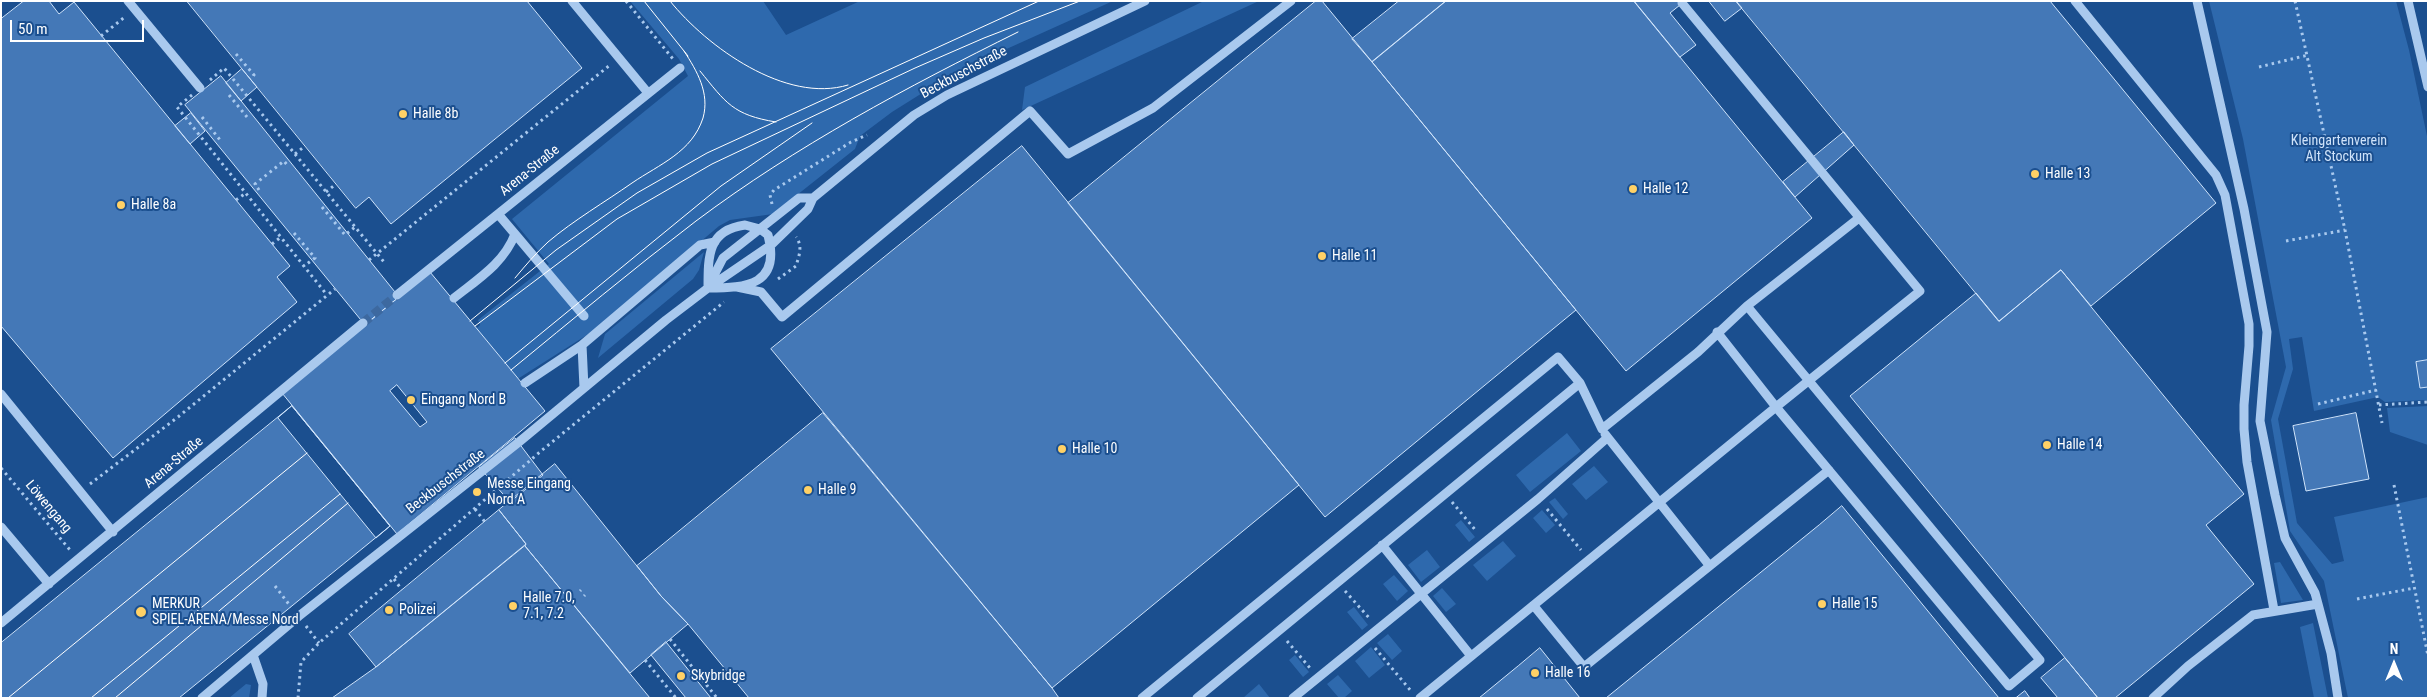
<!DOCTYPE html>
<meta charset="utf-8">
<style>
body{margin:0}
#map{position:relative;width:2429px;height:699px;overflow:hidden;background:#1b4f8f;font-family:"Roboto Condensed",sans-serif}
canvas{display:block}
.frame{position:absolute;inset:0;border:2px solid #fff;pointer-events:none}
.north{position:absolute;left:2369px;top:639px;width:50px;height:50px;-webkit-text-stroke:4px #1b4f8f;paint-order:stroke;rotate:0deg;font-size:14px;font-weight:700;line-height:20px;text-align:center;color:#fff}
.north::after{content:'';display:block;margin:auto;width:18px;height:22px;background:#fff;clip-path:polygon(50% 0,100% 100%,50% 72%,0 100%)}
.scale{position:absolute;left:10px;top:20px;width:134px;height:22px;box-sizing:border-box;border:2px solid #fff;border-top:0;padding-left:6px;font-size:15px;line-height:18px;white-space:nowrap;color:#fff;-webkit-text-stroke:4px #1b4f8f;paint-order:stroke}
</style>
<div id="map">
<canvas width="2429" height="699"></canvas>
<div class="frame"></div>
<div class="north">N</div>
<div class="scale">50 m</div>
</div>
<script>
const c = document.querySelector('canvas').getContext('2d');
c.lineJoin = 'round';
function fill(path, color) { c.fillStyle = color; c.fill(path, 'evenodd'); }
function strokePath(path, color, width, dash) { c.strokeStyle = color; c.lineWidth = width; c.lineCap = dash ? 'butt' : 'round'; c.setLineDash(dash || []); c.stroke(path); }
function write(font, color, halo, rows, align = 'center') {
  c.font = font + ' "Roboto Condensed",sans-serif'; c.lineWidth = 4; c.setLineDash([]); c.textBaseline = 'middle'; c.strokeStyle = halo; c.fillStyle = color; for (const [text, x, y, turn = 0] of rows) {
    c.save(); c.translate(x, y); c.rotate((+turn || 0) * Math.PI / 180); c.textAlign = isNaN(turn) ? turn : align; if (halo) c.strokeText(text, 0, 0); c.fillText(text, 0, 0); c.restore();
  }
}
const green = new Path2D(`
 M630 1H763L786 35 860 1H1113L991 56 943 80 892 112 860 136 855 149 773 214 730 220 719 226 601 326 516 380 474 331 480 325 478 320 549 264 512 219 688 76 679 59Z
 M1204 1H1259L1022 110 1025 87Z
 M2209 1H2396L2409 50 2428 141V400L2385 402 2378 397 2314 411 2302 337 2289 339 2293 369 2278 419 2297 523 2332 564 2344 561 2334 517 2428 497V698H2348L2324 581 2290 531 2271 420 2286 367 2243 139Z
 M704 252 699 270 693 279 598 358 605 334Z
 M2428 406V445L2390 432 2387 408Z
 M1567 433 1581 451 1530 492 1516 475Z
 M1594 466 1608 482 1586 500 1572 484Z
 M1555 498 1568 514 1563 519 1549 502Z
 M1542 510 1555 525 1546 533 1533 518Z
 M1461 520 1475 537 1469 542 1455 525Z
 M1503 541 1516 556 1487 581 1473 565Z
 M1427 550 1440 567 1421 582 1408 565Z
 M2280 562 2303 600 2281 603 2274 563Z
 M1394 575 1408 591 1397 601 1383 584Z
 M1442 588 1456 604 1446 612 1433 596Z
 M1354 607 1368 625 1362 630 1347 612Z
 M2313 623 2328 698H2314L2300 627Z
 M1388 634 1402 651 1392 660 1377 643Z
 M1371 647 1385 665 1369 678 1355 661Z
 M1295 655 1309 672 1303 677 1289 660Z
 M1338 675 1352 691 1344 698H1339L1327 684Z
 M246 684 251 685 249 698H229Z
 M1259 684 1270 698H1243Z`);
const building = new Path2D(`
 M24 1H49L59 14 74 2 290 266 277 277 297 302 113 458 1 326V19Z
 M187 1H527L582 68 391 224 369 197 356 208Z
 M1316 1H1322L1576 310 1325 517 1068 203Z
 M1399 1H1446L1372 62 1352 39Z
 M1446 1H1634L1812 218 1626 371 1372 62Z
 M1634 1H1685L1670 13 1696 45 1680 57Z
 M1709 1H1736L1742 8 1725 21Z
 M1736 1H2050L2216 203 2091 306 2061 270 1999 321Z
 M242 69 257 87 241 101 226 83Z
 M221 76 399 297 365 325 185 105Z
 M191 113 205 131 190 144 175 126Z
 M1844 132 1854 145 1795 197 1783 182Z
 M1022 146 1299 485 1052 688 771 349Z
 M2061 270 2244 494 2206 525 2254 584 2115 698H2098L1850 396 1976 293 1999 321Z
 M430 272 545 411 397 534 282 393Z
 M2428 360V387L2420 388 2416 362Z
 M397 385 427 422 420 427 390 391Z
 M292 406 390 526 179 698H1V643Z
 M292 406 390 526 376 538 278 418Z
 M823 413 1052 688 1059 698H749L688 624 661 596 637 566Z
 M2356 413 2369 479 2306 491 2293 426Z
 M515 438 543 475 510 502 479 467Z
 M555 464 661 596 688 624 630 673 525 546 526 544 499 510Z
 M1842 506 1999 698H1606L1819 525Z
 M499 510 526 544 376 667 349 634Z
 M525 546 650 698H332L376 667Z
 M666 642 711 698H686L651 655Z
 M1540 648 1580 698H1479L1518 666Z
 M2065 658 2098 698H2058L2041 678Z
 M2025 691 2030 698H2016Z`);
const minorTunnel = new Path2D(`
 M363 323 397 295`);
const path = new Path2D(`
 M626 1 673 59
 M2295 1 2345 230 2382 423
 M101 36 126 16
 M236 54 254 75 250 78
 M2259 67 2308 55
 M210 80 224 68 384 262
 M192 95 177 107 327 295
 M229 95 247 117
 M202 117 220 140
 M295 154 305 146
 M259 190 255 184 284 161 288 166
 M326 192 336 184
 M236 200 246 193
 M772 204 770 195 774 190 851 142 867 135
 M322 207 345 235 355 227
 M294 233 315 258 304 266
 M2286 241 2345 230
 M272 244 281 237
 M369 260 610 65
 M778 279 796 266C799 256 803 246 796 237
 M2318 404 2376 390
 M2379 405 2428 402
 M1 468 70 550
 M90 484 178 417 335 289
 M2394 485 2428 656
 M1452 502 1477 532
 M475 509 485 522
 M1547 509 1581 550
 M394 579 402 590
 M275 586 291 607
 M580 591 581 590
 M1345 591 1371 620
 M584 596 585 595
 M2357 599 2414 588
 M306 626 319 643
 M670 639 717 698
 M1287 641 1310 668
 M1375 648 1411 691
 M645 660 676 698
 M298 698 301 662 319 643 541 451 724 302`);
const minor = new Path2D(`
 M128 1 200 88
 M572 1 648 93
 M2075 1 2216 175 2225 195 2249 324V346L2244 405V429L2247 462 2274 610
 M2197 1 2244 209 2267 332 2260 421 2275 495 2285 538 2315 593 2318 604 2331 653 2338 698
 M2408 1 2428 87
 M1682 3 1920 291 1776 407 1717 332
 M745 225 760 229 768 235C781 285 747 288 708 288 708 255 708 230 745 225Z
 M515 234 584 316
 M709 285 723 258 799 198H813
 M737 287 761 292 782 317 1030 111 1068 154 1153 108 1291 1
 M397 295 680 68
 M454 298C478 279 504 263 515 234L498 214
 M525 383 582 345
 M584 388 582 345 700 245 715 242
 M1 394 113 532
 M1605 434 1709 565
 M1 527 49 584
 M1382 545 1471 656
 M1534 606 1584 667 1829 470
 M1 623 363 323
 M253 655 263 684 262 698
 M202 698 299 616 519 442 666 320 708 288 771 245 808 209 813 198 914 115 947 95 1145 1
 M1142 698 1558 357 1580 383
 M1197 698 1580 383 1602 429 1698 352 1747 306 1859 218
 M1293 698 1538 499 1607 438
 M1420 698 1776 407 2009 686 2040 660 1747 306
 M2153 698 2188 666 2253 615 2318 604`);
const tram = new Path2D(`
 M644 1 688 56
 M670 1C707 47 786 104 848 85
 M700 71C726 103 733 115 776 122
 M515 278C525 266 536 253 548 242 574 220 605 202 632 183 660 164 692 152 703 118 710 93 697 71 684 51
 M470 321 556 250 637 193 707 153 1039 1
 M475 326 617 219 712 164 915 68 984 38 1080 1
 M505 363 721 186 812 123
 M511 370C572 320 633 269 696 221 796 146 907 87 1018 32
 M8 698 307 453
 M91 698 340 494
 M115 698 348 503`);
const markers = [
 [403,114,5,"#ffd166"],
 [2035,174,5,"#ffd166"],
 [1633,189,5,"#ffd166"],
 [121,205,5,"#ffd166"],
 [1322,256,5,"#ffd166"],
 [411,400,5,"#ffd166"],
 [2047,445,5,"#ffd166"],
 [1062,449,5,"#ffd166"],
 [808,490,5,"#ffd166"],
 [477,492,5,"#ffd166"],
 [1822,604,5,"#ffd166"],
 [513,606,5,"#ffd166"],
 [389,610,5,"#ffd166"],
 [141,612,6,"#ffd166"],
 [1535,673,5,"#ffd166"],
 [681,676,5,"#ffd166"]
];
const streetNames = [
 ["Beckbuschstraße",964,73,-28],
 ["Arena-Straße",530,171,-39],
 ["Arena-Straße",174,463,-40],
 ["Beckbuschstraße",446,482,-38],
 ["Löwengang",48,507,50]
];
const poiNames = [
 ["Halle 8b",413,114],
 ["Halle 13",2045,174],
 ["Halle 12",1643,189],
 ["Halle 8a",131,205],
 ["Halle 11",1332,256],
 ["Eingang Nord B",421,400],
 ["Halle 14",2057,445],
 ["Halle 10",1072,449],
 ["Messe Eingang",487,484],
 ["Nord A",487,500],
 ["Halle 9",818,490],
 ["Halle 7.0,",523,598],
 ["7.1, 7.2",523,614],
 ["MERKUR",152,604],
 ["SPIEL-ARENA/Messe Nord",152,620],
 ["Halle 15",1832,604],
 ["Polizei",399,610],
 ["Halle 16",1545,673],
 ["Skybridge",691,676]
];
const parkNames = [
 ["Kleingartenverein",2339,141],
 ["Alt Stockum",2339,157]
];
fill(green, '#2e69ad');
fill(building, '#4478b7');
strokePath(building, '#cfe3fa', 1);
strokePath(minorTunnel, '#3d69a0', 9, [9, 4.5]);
strokePath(path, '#a9c9ee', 3, [2.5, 4]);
strokePath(minor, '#a9c9ee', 9);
strokePath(tram, '#fff', 1);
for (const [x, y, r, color] of markers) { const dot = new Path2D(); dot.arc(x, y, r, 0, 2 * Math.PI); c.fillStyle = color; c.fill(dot); strokePath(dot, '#1b4f8f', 2); }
write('14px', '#fff', '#1b4f8f', streetNames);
write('14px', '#fff', '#1b4f8f', poiNames, 'left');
write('14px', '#cfe3fa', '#1b4f8f', parkNames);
</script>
